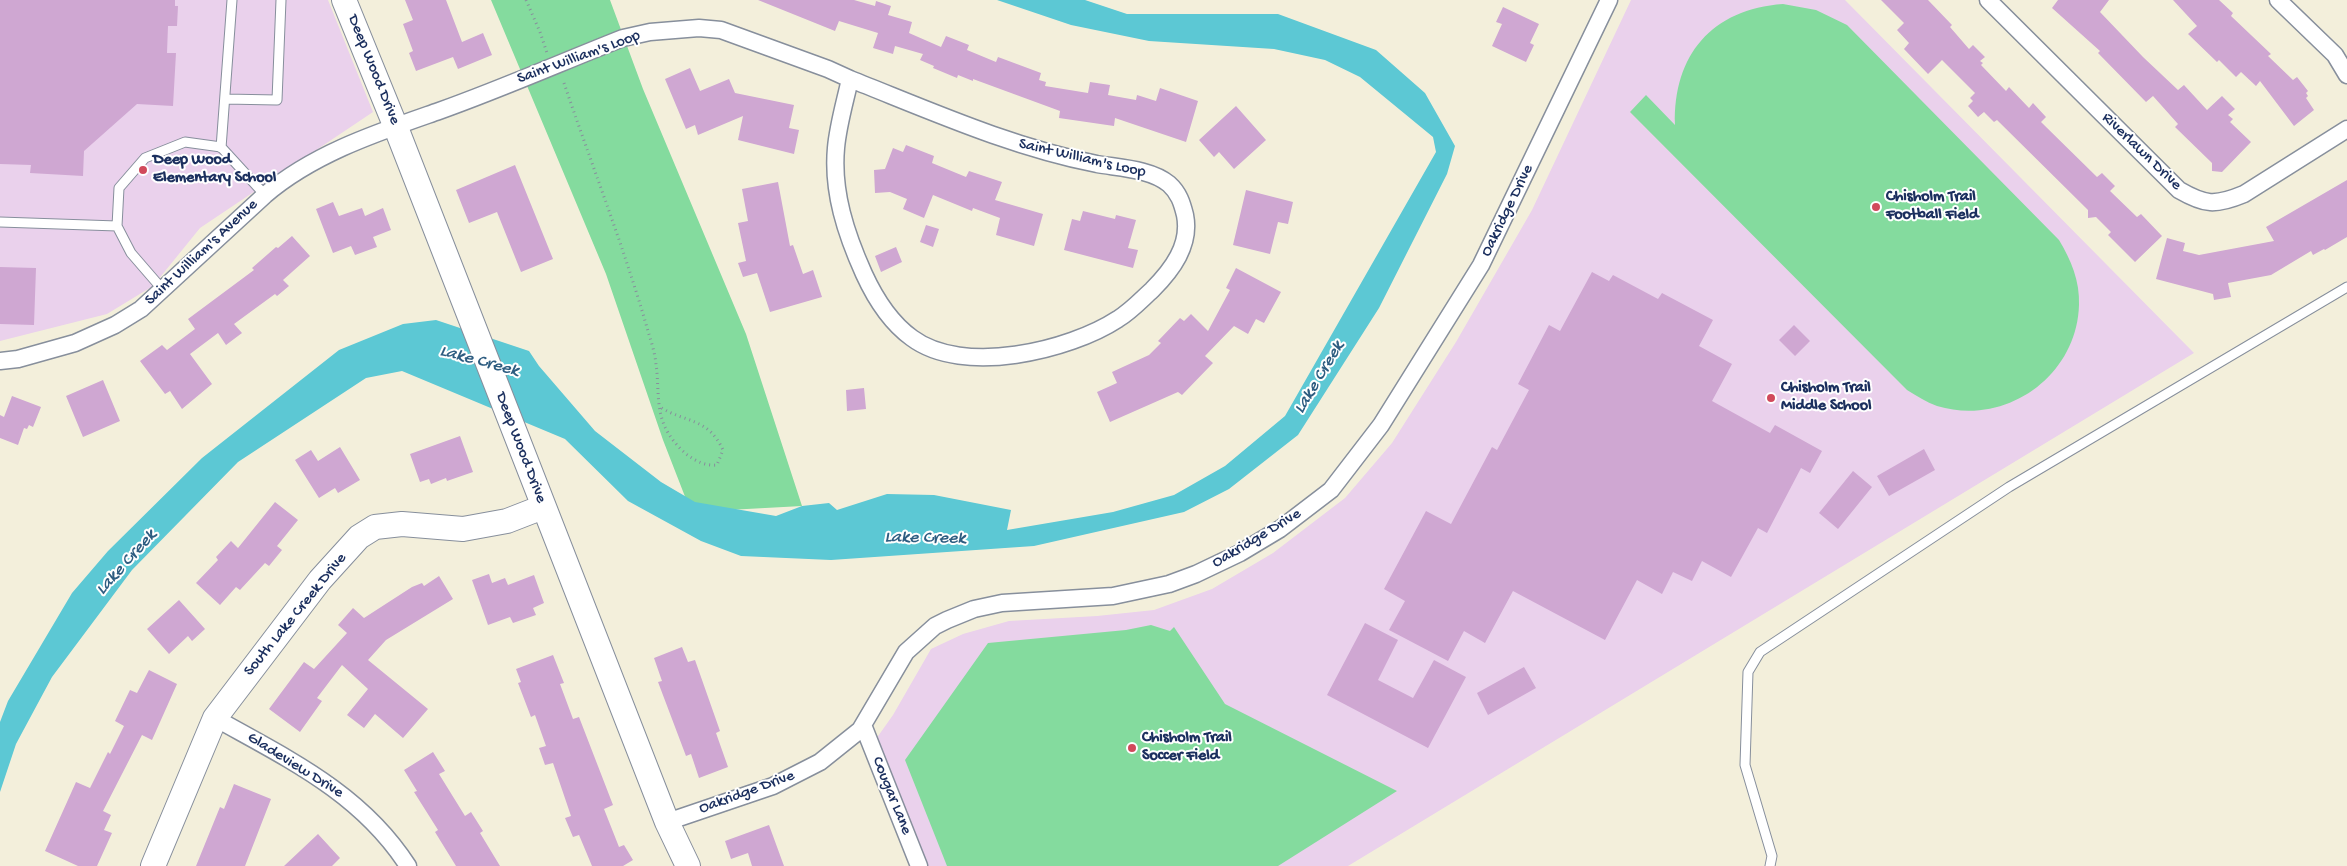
<!DOCTYPE html>
<style>
body{margin:0}
canvas{display:block;background:#f3efdb}
</style>
<canvas width="2347" height="866"></canvas>
<script>
const c = document.querySelector('canvas').getContext('2d');
c.lineJoin = 'round';
function fill(path, color) { c.fillStyle = color; c.fill(path, 'evenodd'); }
function strokePath(path, color, width, dash) { c.strokeStyle = color; c.lineWidth = width; c.lineCap = dash ? 'butt' : 'round'; c.setLineDash(dash || []); c.stroke(path); }
function write(font, color, halo, rows, align = 'center') {
  c.font = font + ' "Gochi Hand",sans-serif'; c.lineWidth = 4; c.setLineDash([]); c.textBaseline = 'middle'; c.strokeStyle = halo; c.fillStyle = color; for (const [text, x, y, turn = 0] of rows) {
    c.save(); c.translate(x, y); c.rotate((+turn || 0) * Math.PI / 180); c.textAlign = isNaN(turn) ? turn : align; if (halo) c.strokeText(text, 0, 0); c.fillText(text, 0, 0); c.restore();
  }
}
const built = new Path2D(`
 M0 0H328L373 112 200 228 153 286 107 314 0 341Z
 M1631 0H1845L2194 353 1348 866H925L876 739 893 715 931 649 963 634 1009 621 1097 616 1154 610 1212 589 1273 553 1345 498 1392 443 1456 342 1532 210Z`);
const green = new Path2D(`
 M491 0H610L643 89 746 334 802 506 691 512 663 440 606 274Z
 M1783 4 1816 10 1847 25 2059 240C2071 260 2080 281 2079 305 2077 376 2006 427 1937 406 1926 402 1917 396 1907 390L1630 112 1646 95 1675 125C1673 55 1712 9 1783 4Z
 M1151 625 1170 631 1174 627 1225 704 1397 791 1278 866H947L905 760 988 643 1126 630Z`);
const water = new Path2D(`
 M997 0H1085L1127 14H1278L1376 50 1425 93 1455 146 1447 174 1379 308 1298 435 1229 489 1184 512 1034 546 831 560 741 556 701 541 628 501 565 439 402 371 366 378 238 462 132 570 52 677 16 744 0 792V722L8 701 72 593 108 551 202 458 339 350 403 324 436 320 529 351 539 366 595 431 661 482 695 502 776 516 802 506 829 503 837 510 887 494 934 495 1011 510 1007 530 1113 512 1174 495 1225 466 1285 416 1436 152 1433 137 1360 77 1325 60 1274 49 1149 41 1071 25Z`);
const building = new Path2D(`
 M0 0H175V6H178L177 26H168L167 53H176L173 106 137 104 84 151 83 176 30 173 31 165 0 164Z
 M405 0H446L462 42 483 33 492 55 458 69 453 57 416 71 409 53 413 51 403 24 413 20Z
 M758 0H854L875 6 876 1 891 6 888 15 912 22 909 33 941 47 946 36 969 45 967 50 996 62 998 57 1041 73 1039 80 1046 82 1045 86 1088 93 1090 82 1110 85 1108 95 1136 100 1137 95 1156 101 1160 88 1198 101 1186 142 1115 118 1114 126 1059 118 1060 111 973 79V81L958 75 957 78 933 68 934 66 920 60 923 54 895 46 893 54 873 48 878 33 839 21 835 31Z
 M1881 0H1928L1952 25 1950 27 1969 49 1973 45 1985 57 1980 61 1983 63 1981 65 2006 91 2009 87 2029 108 2033 103 2046 117 2041 122 2097 177 2102 173 2115 186 2110 191 2137 217 2141 214 2162 236 2135 262 2108 235 2111 232 2096 217 2088 218V210L1997 120 1994 122 1984 112 1978 117 1968 106 1973 101 1970 98 1975 93 1942 60 1928 74 1904 49 1909 43 1897 30 1904 23Z
 M2058 0H2109L2100 12 2143 57 2178 90 2184 85 2207 110 2222 96 2235 109 2228 115 2233 119 2230 122 2251 142 2222 172 2212 171V163L2175 127 2178 124 2153 96 2146 102 2098 53 2100 51 2052 8Z
 M2173 0H2219L2233 13 2231 16 2271 54 2268 56 2293 80 2297 77 2308 91 2306 93 2308 96 2306 98 2314 110 2294 126 2260 81 2256 86 2241 72 2236 77 2219 60 2217 62 2188 34 2197 26Z
 M1503 7 1539 24 1530 43 1534 45 1526 62 1492 46 1502 24 1496 22Z
 M690 68 700 91 729 79 735 93 794 105 789 128 799 130 794 154 738 140 743 116 698 135 695 125 686 129 665 79Z
 M1236 106 1266 140 1234 169 1219 152 1214 157 1199 140Z
 M906 145 934 156 932 163 966 177 969 171 1002 182 995 200 1043 214 1034 246 996 235 1000 218 973 208 972 211 933 195 924 218 903 209 907 199 890 192 875 193 874 170 885 169 893 148 903 152Z
 M515 165 553 259 521 272 497 212 469 223 456 190Z
 M2347 180V237L2325 250 2324 249 2313 255 2311 251 2271 275 2228 283 2231 297 2214 300 2213 294 2156 279 2167 238 2185 243 2183 251 2199 255 2274 241 2266 227Z
 M778 182 790 246 793 245 803 274 813 270 822 297 770 312 757 273 743 277 738 263 746 261 738 223 748 221 742 189Z
 M1246 190 1293 202 1288 224 1278 222 1270 254 1233 245Z
 M333 202 339 216 362 208 365 216 383 208 391 230 373 237 377 247 355 255 351 246 333 253 316 209Z
 M1083 211 1115 219 1116 215 1136 220 1128 248 1138 250 1133 268 1064 250 1072 219 1080 221Z
 M926 225 939 229 933 247 920 242Z
 M292 236 310 256 283 280 289 286 277 296 275 294 234 324 242 333 226 345 218 333 190 354 212 384 182 409 170 391 165 394 140 361 162 345 167 350 195 329 188 319 254 270 252 268 276 247 278 248Z
 M896 247 902 262 881 272 875 256Z
 M0 267 36 268 34 325 0 324Z
 M1236 268 1281 292 1264 323 1256 319 1248 334 1234 326 1205 356 1213 363 1182 395 1178 392 1110 422 1097 392 1117 383 1112 372 1149 355 1161 343 1158 341 1180 318 1184 321 1191 314 1208 331 1230 290 1226 288Z
 M1592 272 1609 281 1613 275 1658 299 1662 293 1713 320 1699 346 1732 364 1712 401 1770 433 1775 425 1822 451 1810 473 1801 468 1767 533 1758 528 1731 577 1702 561 1692 581 1673 572 1662 594 1637 580 1605 640 1513 591 1485 643 1464 631 1448 661 1389 630 1405 601 1384 589 1426 511 1451 524 1492 447 1497 450 1529 390 1518 384 1549 325 1560 331Z
 M1794 325 1810 341 1795 356 1779 340Z
 M103 380 120 421 83 437 66 396Z
 M864 388 866 409 847 411 846 390Z
 M12 396 41 407 33 427 29 425 27 429 24 428 18 445 0 438V415L4 417Z
 M460 436 473 472 447 481 446 478 431 484 429 479 420 482 410 454Z
 M340 447 360 480 338 493 335 488 319 498 295 460 311 450 318 461Z
 M1924 449 1935 470 1889 496 1877 476Z
 M1853 471 1872 487 1838 529 1819 513Z
 M275 502 298 520 277 546 282 550 269 566 265 563 240 590 236 587 220 605 196 583 218 560 216 557 231 541 238 548Z
 M489 574 492 583 505 578 508 585 534 575 544 603 533 608 536 615 513 623 510 617 488 625 472 580Z
 M439 576 453 599 386 640 368 660 428 709 403 738 375 714 364 728 347 715 368 689 342 665 317 698 322 701 300 732 269 709 304 662 314 669 347 633 338 625 353 608 364 618 412 587 422 583 424 586Z
 M179 600 205 629 192 641 188 636 169 654 147 629Z
 M1365 623 1398 640 1378 680 1413 698 1434 660 1466 677 1428 748 1327 695Z
 M682 647 688 662 695 660 720 731 716 733 728 767 699 778 691 754 686 756 658 682 662 681 654 658Z
 M553 655 564 683 560 684 573 719 579 717 613 805 604 809 619 847 624 845 633 860 623 866H592L579 835 573 837 565 818 571 816 553 763 545 765 539 748 546 746 535 715 531 717 518 683 521 682 516 669Z
 M1524 667 1536 688 1488 715 1477 693Z
 M149 670 177 684 152 740 142 735 103 811 111 815 104 830 112 833 97 866H78L45 851 76 782 90 788 108 752 110 754 124 726 115 721 130 690 137 693Z
 M433 752 445 771 439 774 465 816 471 812 483 831 480 833 500 866H456L435 832 438 830 414 792 417 791 404 770Z
 M234 784 271 799 245 866H196L220 807 224 809Z
 M769 825 784 866H752L748 853 731 859 725 841Z
 M318 834 340 858 332 866H284Z`);
const path = new Path2D(`
 M526 0 540 32 547 53
 M564 83C592 166 624 247 648 331 651 341 655 353 656 364 659 384 656 408 665 427 674 446 695 467 717 465L723 450C708 417 685 423 660 407`);
const lane = new Path2D(`
 M225 99 277 100 281 0
 M221 148 232 0
 M0 222 117 226
 M163 290 131 253 117 226 119 188 145 158 185 142 221 147 265 195
 M1770 866 1772 856 1745 765 1748 672 1760 652 2009 487 2347 287`);
const street = new Path2D(`
 M1988 0 2179 190C2205 205 2215 206 2244 194L2347 129
 M2278 0 2335 55 2347 75
 M850 79C931 111 1011 147 1097 164 1120 168 1151 169 1169 184 1179 193 1182 203 1185 215 1191 245 1172 270 1152 290 1141 300 1131 311 1118 319 1069 351 963 376 912 338 891 323 875 298 864 274 846 234 832 192 836 148 838 125 845 102 850 79Z
 M0 361 18 359 75 343 115 325 141 309 265 195C314 153 379 132 439 111 501 89 562 62 623 38L650 32 699 28 721 30 828 69 850 79
 M215 718C288 759 361 793 408 866
 M863 725 919 866
 M667 822 773 786 820 762 860 730 906 652 935 626 947 620 974 609 1002 603 1113 596 1169 584 1196 574 1240 553 1280 529 1331 490 1381 425 1481 265 1609 0`);
const secondary = new Path2D(`
 M344 0 395 125 667 822 688 866
 M153 866 215 718 320 580 359 537 375 527 402 524 463 529 507 521 543 507`);
const markers = [
 [143,170,5,"#d1495b"],
 [1876,207,5,"#d1495b"],
 [1771,398,5,"#d1495b"],
 [1132,748,5,"#d1495b"]
];
const streetNames = [
 ["Saint William's Loop",579,58,-20],
 ["Deep Wood Drive",373,70,68],
 ["Riverlawn Drive",2141,152,44],
 ["Saint William's Loop",1082,159,13],
 ["Oakridge Drive",1508,211,-64],
 ["Saint William's Avenue",202,253,-43],
 ["Deep Wood Drive",520,448,69],
 ["Oakridge Drive",1257,539,-31],
 ["South Lake Creek Drive",296,615,-51],
 ["Gladeview Drive",295,766,32],
 ["Oakridge Drive",747,793,-20],
 ["Cougar Lane",891,796,68]
];
const poiNames = [
 ["Deep Wood",153,161],
 ["Elementary School",153,179],
 ["Chisholm Trail",1886,198],
 ["Football Field",1886,216],
 ["Chisholm Trail",1781,389],
 ["Middle School",1781,407],
 ["Chisholm Trail",1142,739],
 ["Soccer Field",1142,757]
];
const waterNames = [
 ["Lake Creek",479,362,15],
 ["Lake Creek",1320,378,-59],
 ["Lake Creek",925,539,1],
 ["Lake Creek",127,563,-48]
];
fill(built, '#ead1ec');
fill(green, '#84db9e');
fill(water, '#5cc8d4');
fill(building, '#cfa7d2');
strokePath(lane, '#878f9c', 11);
strokePath(street, '#878f9c', 19);
strokePath(secondary, '#878f9c', 26);
strokePath(path, '#878f9c', 3, [1, 4]);
strokePath(lane, '#fff', 9);
strokePath(street, '#fff', 16);
strokePath(secondary, '#fff', 24);
for (const [x, y, r, color] of markers) { const dot = new Path2D(); dot.arc(x, y, r, 0, 2 * Math.PI); c.fillStyle = color; c.fill(dot); strokePath(dot, '#fff', 2); }
write('16px', '#1b2f5e', '#fff', streetNames);
write('bold 16px', '#1b2f5e', '#fff', poiNames, 'left');
write('italic 18px', '#2e5d81', '#fff', waterNames);
</script>
